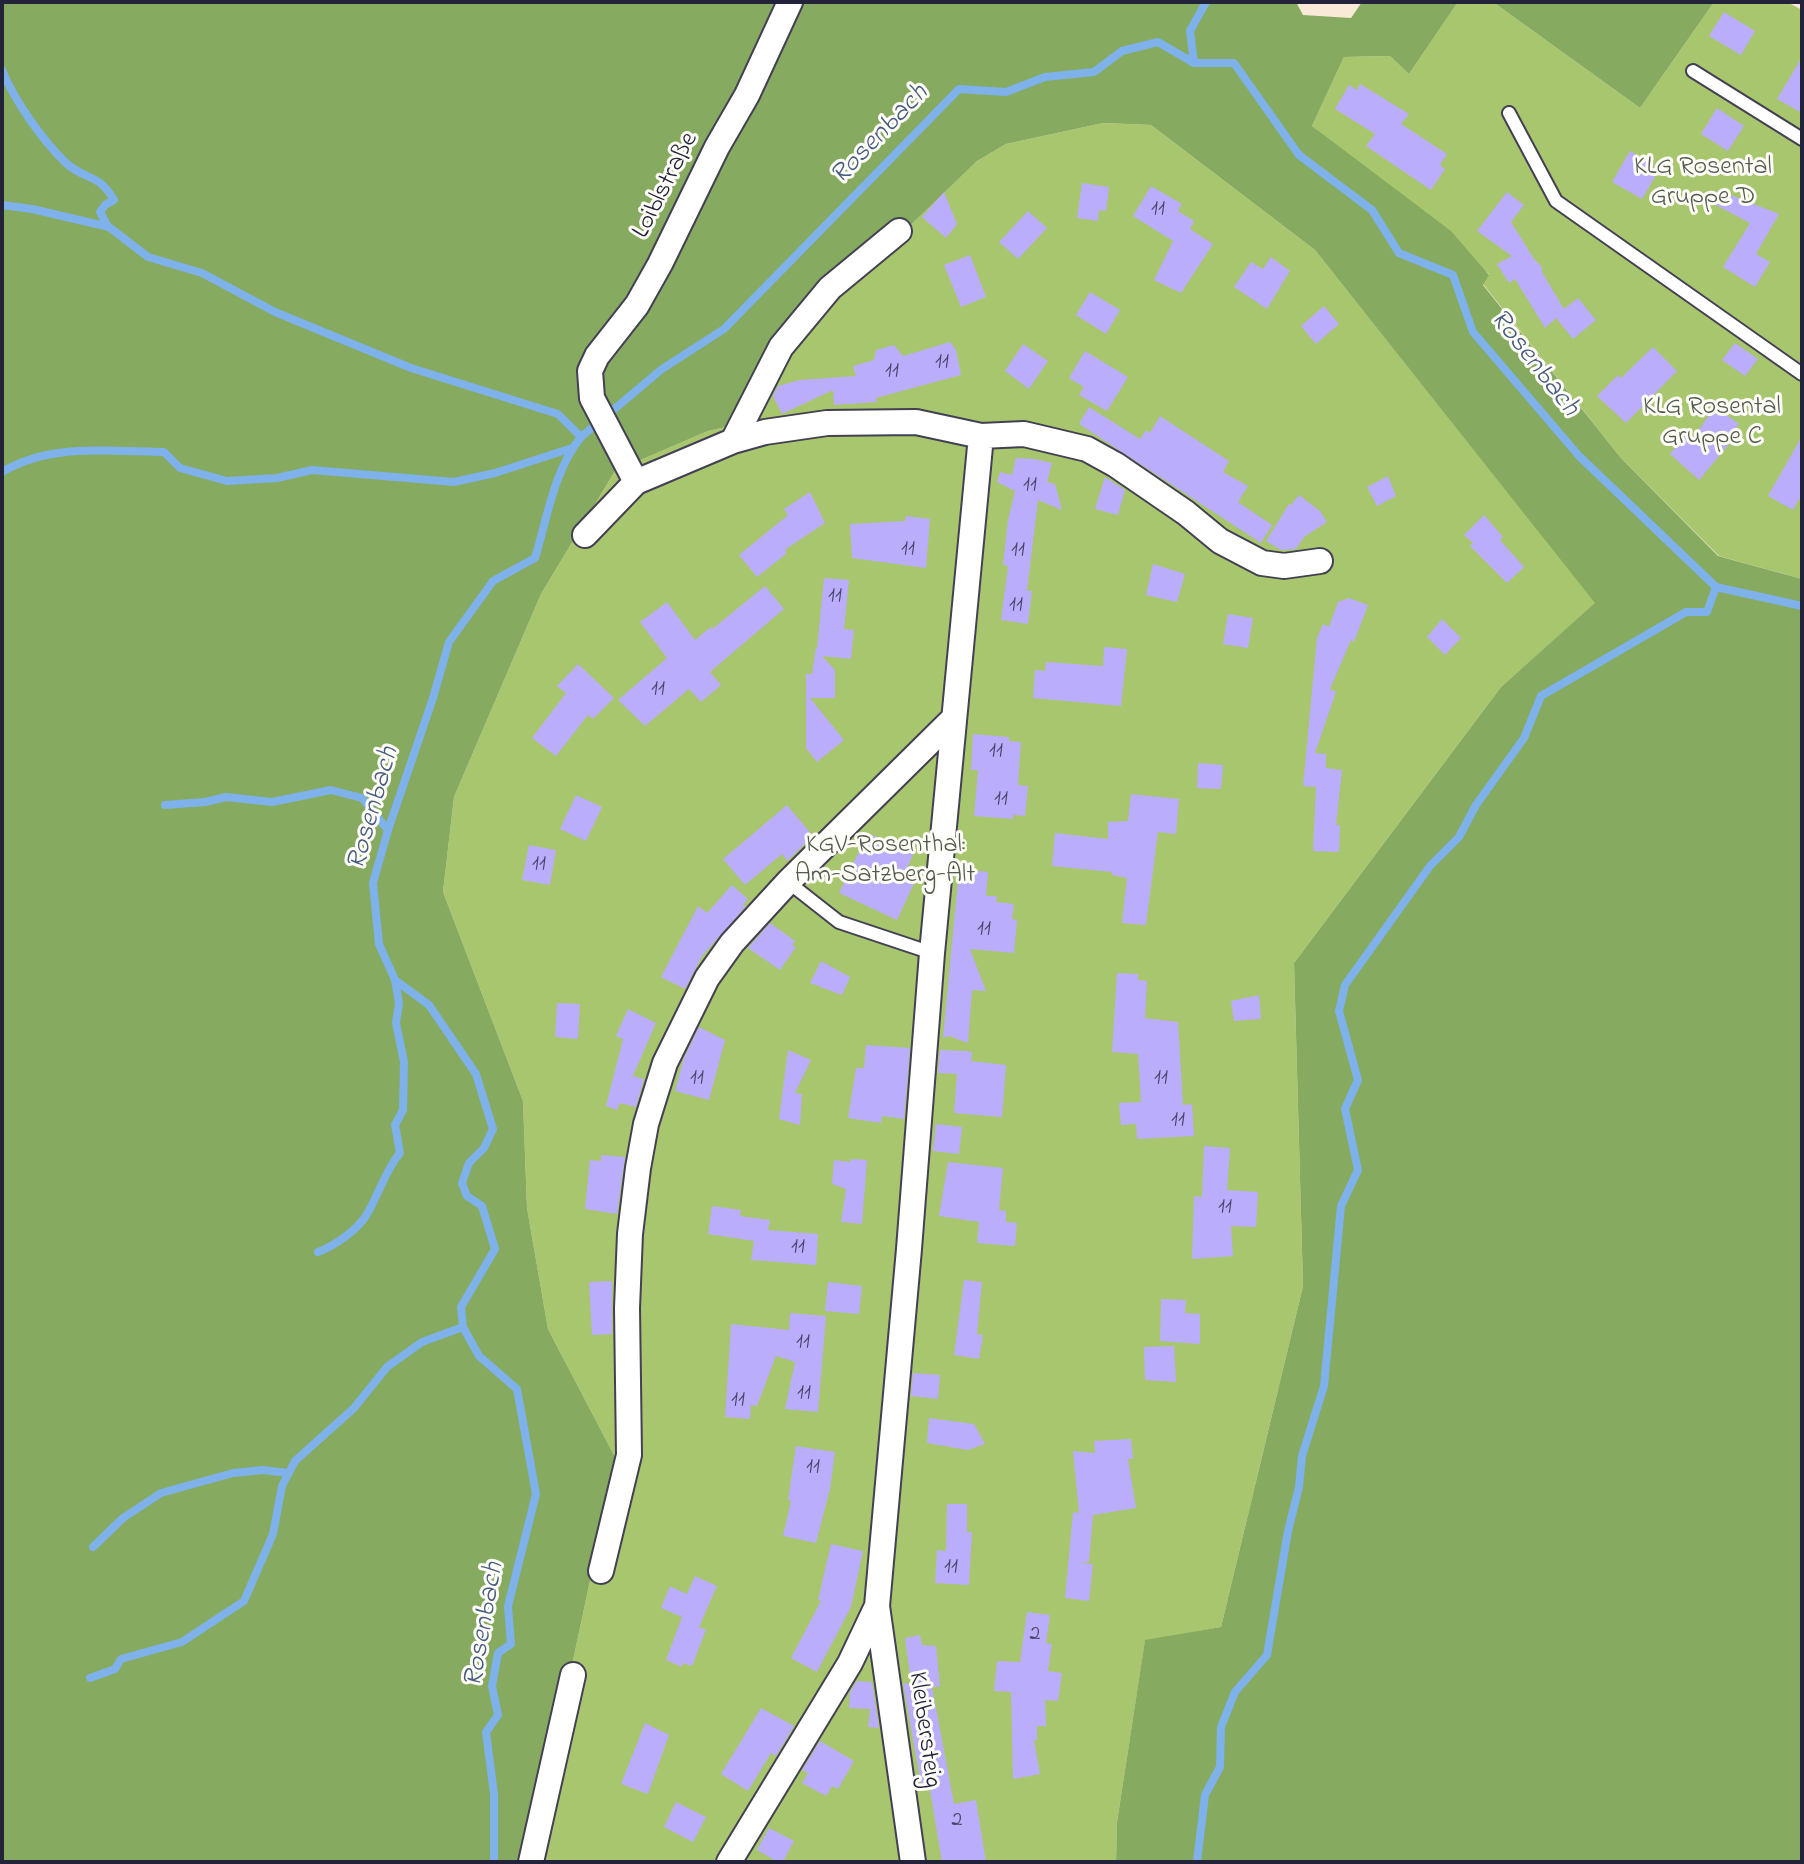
<!DOCTYPE html>
<meta charset="utf-8">
<style>
body{margin:0}
#map{position:relative;width:1804px;height:1864px;overflow:hidden;background:#f8ead7;font-family:"Indie Flower",sans-serif}
canvas{display:block}
.frame{position:absolute;inset:0;border:4px solid #22223b;pointer-events:none}
</style>
<div id="map">
<canvas width="1804" height="1864"></canvas>
<div class="frame"></div>
</div>
<script>
const c = document.querySelector('canvas').getContext('2d');
c.lineJoin = 'round';
function fill(path, color) { c.fillStyle = color; c.fill(path, 'evenodd'); }
function strokePath(path, color, width, dash) { c.strokeStyle = color; c.lineWidth = width; c.lineCap = dash ? 'butt' : 'round'; c.setLineDash(dash || []); c.stroke(path); }
function write(font, color, halo, rows, align = 'center') {
  c.font = font + ' "Indie Flower",sans-serif'; c.lineWidth = 6; c.setLineDash([]); c.textBaseline = 'middle'; c.strokeStyle = halo; c.fillStyle = color; for (const [text, x, y, turn = 0] of rows) {
    c.save(); c.translate(x, y); c.rotate((+turn || 0) * Math.PI / 180); c.textAlign = isNaN(turn) ? turn : align; if (halo) c.strokeText(text, 0, 0); c.fillText(text, 0, 0); c.restore();
  }
}
const green = new Path2D(`
 M1458 2H1493L1640 108 1714 2H1787L1802 10V579L1719 556 1621 458 1483 284 1489 274 1312 126 1344 57 1390 56 1409 74Z
 M1103 123 1151 125 1315 250 1596 603 1501 687 1294 963 1303 1286 1221 1627 1145 1641 1117 1822 1116 1862H530L616 1459 548 1329 527 1208 523 1101 443 892 454 797 541 594 615 471 708 431 748 422 789 352 824 309 977 161 1006 144Z`);
const forest = new Path2D(`
 M2 2H1296L1303 15 1351 18 1362 2H1458L1409 74 1390 56 1344 57 1312 126 1451 231 1489 275 1483 285 1621 458 1718 556 1802 579V1862H1116L1117 1822 1145 1640 1221 1627 1303 1286 1294 963 1501 687 1595 603 1315 250 1151 125 1103 123 1006 144 977 161 824 309 789 352 748 422 708 431 615 471 541 594 454 797 443 892 523 1101 527 1208 548 1329 616 1459 530 1862H2Z
 M1493 2H1714L1640 108Z`);
const stream = new Path2D(`
 M1194 63 1190 31 1206 2
 M2 70C14 100 42 140 66 163 84 180 99 173 114 200L105 205 100 212 108 227
 M2 205 32 209 109 227 148 257 202 273 275 312 411 368 558 414 581 437
 M2 472C51 443 109 451 164 452L180 468 227 481 277 478 312 470 454 482 495 473 572 448
 M165 805 205 802 226 797 272 802 331 790 362 798 388 830
 M318 1252C334 1246 358 1230 367 1214 379 1194 385 1171 400 1153L395 1125 403 1110 404 1062 396 1023 399 1003 395 980
 M93 1547 123 1518 161 1493 233 1473 263 1470 288 1473
 M90 1678 115 1669 121 1659 182 1642 244 1601 273 1534 282 1486 295 1461 354 1408 387 1367 422 1342 463 1327
 M494 1862V1794L486 1732 498 1715 492 1686 498 1653 511 1644 508 1606 536 1494 517 1389 479 1356 463 1327 461 1307 495 1249 482 1206 467 1196 462 1183 469 1163 484 1148 493 1129 476 1074 429 1005 395 980 379 944 373 883 388 830 433 698 449 642 493 581 535 558C547 519 554 470 581 437L662 369 724 329 959 89 1006 92 1045 77 1094 72 1122 51 1158 42 1194 63H1234L1299 155 1372 210 1399 253 1453 275 1473 332 1579 456 1716 587 1802 606
 M1197 1862 1205 1795 1220 1767 1221 1727 1235 1692 1267 1655 1288 1531 1299 1487 1302 1456 1324 1386 1341 1206 1358 1170 1345 1109 1358 1080 1339 1011 1345 985 1430 866 1459 837 1476 805 1524 738 1541 696 1686 612H1707L1716 587`);
const building = new Path2D(`
 M1724 12 1755 31 1741 55 1709 36Z
 M1802 57V113L1777 99Z
 M1360 84 1409 114 1401 124 1447 154 1440 165 1445 169 1431 190 1366 146 1375 134 1335 109 1349 85 1357 90Z
 M1717 108 1744 126 1728 151 1701 134Z
 M1630 151 1654 165 1650 172 1656 175 1642 199 1612 182Z
 M1082 183 1109 187 1106 211 1099 210 1098 221 1077 218Z
 M1151 186 1182 204 1178 211 1194 221 1190 229 1213 244 1181 293 1154 280 1173 241 1133 216Z
 M1718 190 1779 214 1756 254 1770 262 1755 287 1723 267 1750 223 1712 203Z
 M944 192 957 224 946 238 922 217Z
 M1507 192 1524 205 1511 222 1534 259 1542 267V272L1564 309 1578 298 1596 320 1573 339 1556 318 1545 328 1515 279 1509 283 1497 264 1512 256 1477 231Z
 M1028 211 1047 228 1018 259 999 242Z
 M970 255 986 297 961 307 944 265Z
 M1271 257 1290 271 1267 309 1234 287 1251 262 1263 269Z
 M1090 292 1120 310 1106 334 1076 315Z
 M1324 306 1339 324 1316 344 1301 326Z
 M950 342 956 350 961 375 876 398 877 402 834 405 833 390 782 414 773 396 778 386 800 380 856 376 853 366 874 360 876 350 894 345 903 356Z
 M1735 343 1758 359 1745 376 1722 360Z
 M1023 344 1048 361 1029 389 1005 371Z
 M1653 347 1677 371 1626 423 1597 396 1618 375 1621 378Z
 M1085 351 1128 377 1107 411 1079 395 1084 387 1069 378Z
 M1089 407 1140 439 1146 430 1150 433 1160 416 1229 461 1223 472 1248 486 1238 502 1272 525 1261 543 1079 424Z
 M1715 407 1739 424 1736 428 1740 431 1699 480 1670 454 1686 435 1692 439Z
 M1802 436V494L1793 510 1768 496Z
 M1016 458 1035 459 1052 463 1047 482 1055 484 1062 510 1038 500 1027 591H1032L1028 624 1001 620 1008 566 1003 565 1008 520 1015 491 997 482 1000 472 1012 475Z
 M1388 476 1396 496 1377 506 1367 487Z
 M1105 477 1125 490 1118 515 1095 509Z
 M810 492 825 523 786 549V554L757 577 739 555 788 515 784 509Z
 M1299 495 1320 511 1327 522 1304 537 1296 549 1281 550 1266 541 1289 504 1291 505Z
 M1484 515 1503 537 1500 540 1524 567 1507 583 1470 546 1473 543 1464 535Z
 M906 516 930 519 926 568 852 558 850 524 905 521Z
 M1153 564 1185 574 1177 602 1146 595Z
 M824 578 849 580 844 629 854 630 851 659 822 656 835 670V698H810L844 740 817 762 806 748V674H812L816 647 817 649Z
 M765 586 784 609 710 672 721 685 701 702 689 689 645 726 618 700 667 658 640 622 667 602 695 640 712 626 711 630Z
 M1349 598 1368 605 1354 642 1351 640 1330 689 1336 692 1315 753 1326 754V768L1342 770 1336 825H1340L1339 852 1313 851 1316 787 1303 786 1317 638 1323 624 1329 627 1338 602Z
 M1228 614 1253 618 1248 648 1223 644Z
 M1442 619 1461 638 1445 655 1427 637Z
 M1104 647 1127 649 1121 706 1033 698 1035 670 1045 671 1046 662 1103 666Z
 M578 664 614 698 593 719 588 715 556 756 532 738 566 693 557 686Z
 M973 734 1009 737V741L1021 742 1018 785 1028 786 1025 816 1013 815V819L974 816 978 770H971Z
 M1198 763 1223 765 1221 789 1197 788Z
 M1131 794 1179 799 1176 834 1158 832 1146 925 1122 923 1127 878 1112 875V872L1052 866 1055 833 1108 839V822L1128 821Z
 M576 795 602 807 586 841 560 829Z
 M787 805 813 836 787 861 782 854 745 885 723 859Z
 M868 833 913 854 906 871 917 877 897 920 839 893Z
 M529 845 556 850 550 885 522 880Z
 M959 869 988 872 986 896H997L996 902 1014 904 1012 919 1017 920 1014 953 970 949 986 991 972 990 968 1043 949 1036 943 1038Z
 M732 885 748 899 743 905 746 906 702 956 685 989 661 977 698 906 707 913Z
 M770 923 795 941 792 945 796 947 780 970 748 948Z
 M821 961 850 977 842 995 810 983Z
 M1117 973 1138 974V980L1147 981 1145 1018 1178 1022 1183 1105 1192 1104 1194 1136 1137 1139 1136 1124 1121 1125 1119 1103 1141 1102 1138 1054 1112 1052Z
 M1259 995 1261 1019 1234 1021 1231 1001Z
 M557 1003 580 1004 578 1039 555 1037Z
 M628 1009 656 1023 633 1076 644 1079 636 1107 620 1103 617 1110 606 1106 623 1039 616 1036Z
 M699 1027 725 1040 709 1100 675 1091 684 1058Z
 M866 1045 910 1048 904 1119 882 1116 881 1123 848 1118 856 1068H864Z
 M788 1050 811 1060 795 1093 802 1094 800 1125 779 1119Z
 M940 1050 967 1051 972 1052 971 1061 1006 1065 1002 1117 954 1113 957 1074 938 1073Z
 M936 1124 962 1127 959 1154 933 1151Z
 M1204 1146 1230 1148 1227 1190 1258 1192 1256 1227 1231 1226 1233 1256 1192 1259 1194 1196 1202 1197Z
 M601 1155 625 1157 617 1214 585 1209 590 1160 601 1161Z
 M851 1159 867 1160 862 1224 841 1222 846 1189 832 1184 834 1160 850 1162Z
 M948 1162 1003 1168 999 1210 1006 1211V1222L1017 1223 1015 1246 977 1243 979 1222 939 1216Z
 M712 1206 741 1210 740 1216 770 1220 768 1230 818 1234 816 1265 751 1260 754 1241 708 1234Z
 M964 1280 982 1282 977 1334 983 1335 979 1359 954 1355Z
 M612 1281V1334L592 1335 589 1282Z
 M828 1282 862 1286 859 1314 825 1311Z
 M1161 1299 1186 1300 1185 1313 1200 1314V1344L1160 1341Z
 M790 1313 826 1316 818 1412 785 1409 795 1362 776 1356 757 1406 751 1405 750 1419 725 1417 731 1324 789 1330Z
 M1174 1346 1176 1382 1145 1380 1144 1347Z
 M913 1373 940 1375 938 1399 911 1396Z
 M929 1418 974 1424 985 1444 968 1450 927 1443Z
 M1131 1439 1133 1459H1128L1136 1508 1093 1515 1089 1562 1080 1563 1093 1564 1089 1601 1065 1598 1073 1512 1079 1513 1073 1451 1095 1453 1094 1441Z
 M796 1446 835 1452 830 1489 816 1543 783 1536 791 1501 788 1500Z
 M947 1504H967V1532H972L969 1585 935 1583 937 1550 946 1551Z
 M831 1544 863 1551 851 1607 817 1672 791 1658 821 1601 818 1600Z
 M695 1576 717 1586 699 1627 706 1630 692 1666 683 1663 682 1667 666 1660 682 1617 661 1608 670 1586 687 1594Z
 M1027 1612 1050 1615 1046 1643 1052 1644 1048 1671 1062 1673 1058 1701 1045 1700 1046 1726H1037V1740H1034L1040 1774 1013 1779 1011 1692 994 1691 997 1661 1020 1662Z
 M920 1635 922 1645 936 1646 940 1687H932L954 1804 976 1800 986 1862H942L929 1784H921L903 1683 911 1684 905 1638Z
 M857 1681 872 1682 879 1728 868 1727 870 1709 849 1708 850 1692Z
 M761 1708 794 1726 776 1756 771 1753 748 1791 721 1774Z
 M645 1723 669 1735 648 1794 621 1784Z
 M820 1741 854 1761 838 1789 832 1786 826 1796 802 1783 808 1773 802 1770Z
 M676 1802 706 1817 693 1842 664 1827Z
 M769 1828 794 1841 783 1862H778L757 1850Z`);
const lane = new Path2D(`
 M1693 71 1802 139
 M1509 113 1556 201 1802 374
 M788 882 839 922 932 953`);
const street = new Path2D(`
 M733 441 781 347 830 288 899 231
 M636 482 592 398 590 371 597 356 637 305 660 264 717 147 747 95 790 2
 M585 535 636 482 733 441 765 432 827 423 916 422 981 436 1024 434 1087 449 1116 465 1186 513 1220 541 1262 563 1284 566 1320 561
 M601 1571 629 1455 627 1308 630 1234 638 1168 646 1124 665 1063 707 978 732 943 788 882 954 718
 M877 1606 913 1862
 M531 1862 573 1675
 M729 1862 850 1663 877 1606 909 1249 932 953 981 436`);
const numberNames = [
 ["11",1158,210],
 ["11",942,363],
 ["11",892,372],
 ["11",1030,486],
 ["11",908,550],
 ["11",1018,551],
 ["11",835,597],
 ["11",1016,606],
 ["11",658,690],
 ["11",996,752],
 ["11",1001,800],
 ["11",539,865],
 ["11",984,930],
 ["11",697,1079],
 ["11",1161,1079],
 ["11",1178,1121],
 ["11",1225,1208],
 ["11",798,1248],
 ["11",803,1343],
 ["11",804,1394],
 ["11",738,1401],
 ["11",813,1468],
 ["11",951,1568],
 ["2",1035,1635],
 ["2",957,1821]
];
const parkNames = [
 ["KLG Rosental",1703,169],
 ["Gruppe D",1703,199],
 ["KLG Rosental",1712,409],
 ["Gruppe C",1712,439],
 ["KGV-Rosenthal:",885,847],
 ["Am-Satzberg-Alt",885,877]
];
const streetNames = [
 ["Loiblstraße",667,186,-63],
 ["Kleibersteig",923,1730,82]
];
const waterNames = [
 ["Rosenbach",881,136,-46],
 ["Rosenbach",1533,364,52],
 ["Rosenbach",375,809,-74],
 ["Rosenbach",486,1625,-80]
];
fill(green, '#a8c66d');
fill(forest, '#86ab60');
strokePath(stream, '#7fb1eb', 8);
fill(building, '#baaefc');
strokePath(lane, '#424052', 16);
strokePath(street, '#424052', 28);
strokePath(lane, '#fff', 12);
strokePath(street, '#fff', 24);
write('22px', '#48456b', null, numberNames);
write('26px', '#515b4c', '#fdfcf7', parkNames);
write('26px', '#22223b', '#fdfcf7', streetNames);
write('italic 28px', '#475b81', '#fdfcf7', waterNames);
</script>
